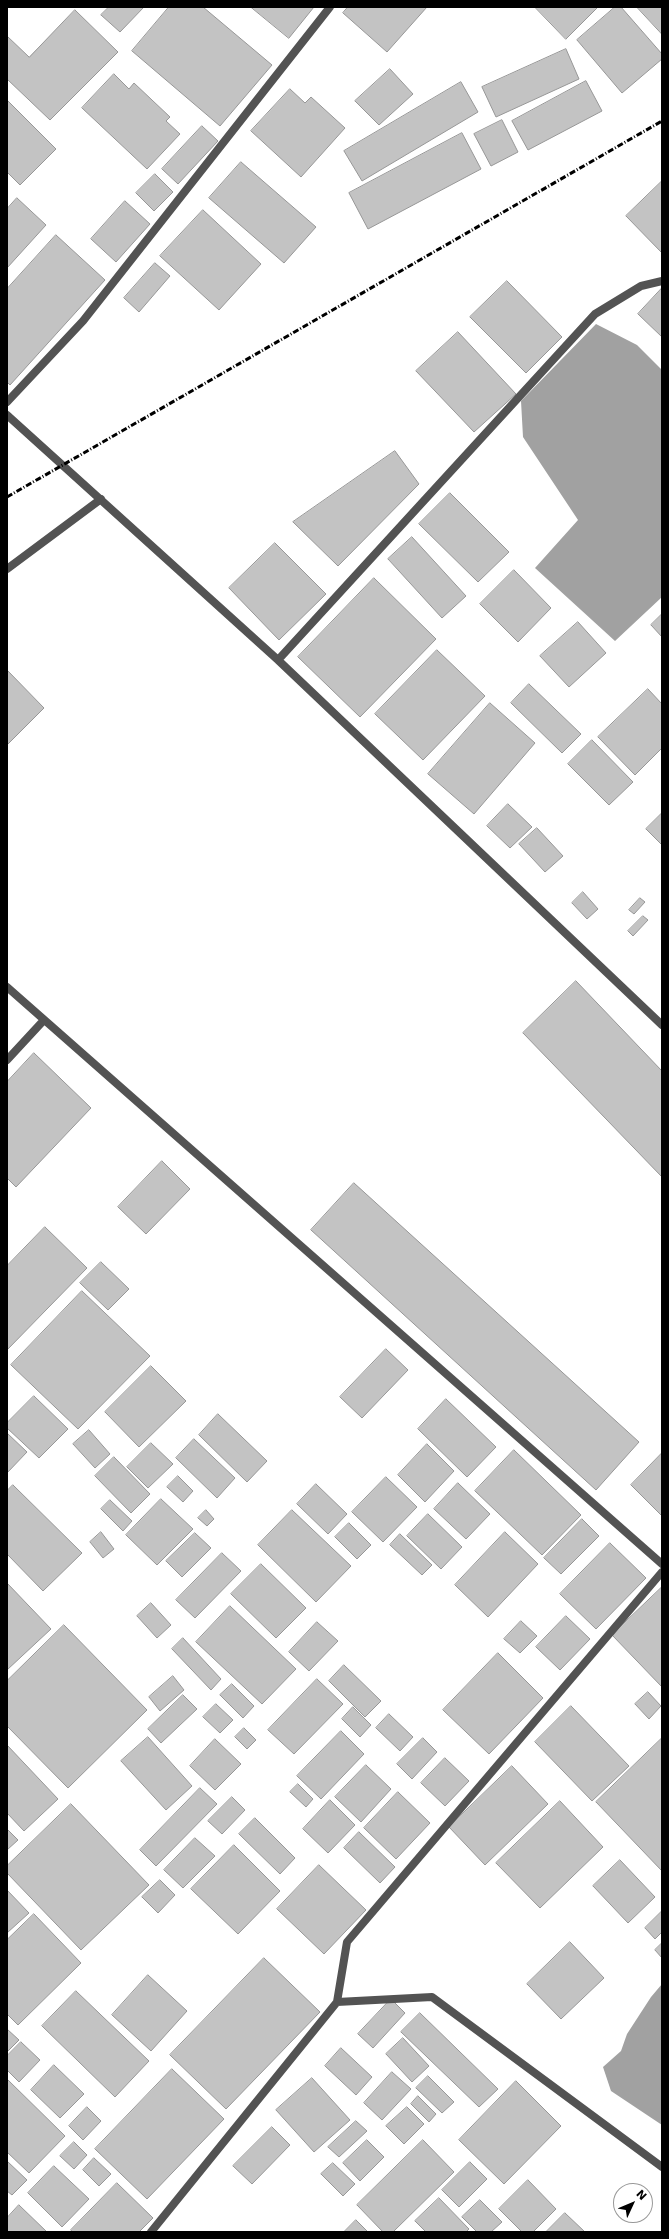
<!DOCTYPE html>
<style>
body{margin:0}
#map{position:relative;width:669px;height:2239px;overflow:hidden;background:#fff;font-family:"DejaVu Sans",sans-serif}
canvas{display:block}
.frame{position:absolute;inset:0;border:8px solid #000;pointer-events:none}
.north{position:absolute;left:613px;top:2183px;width:40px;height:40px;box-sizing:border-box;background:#fff;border:1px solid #999;border-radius:50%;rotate:46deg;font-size:11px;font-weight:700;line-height:16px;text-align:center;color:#000}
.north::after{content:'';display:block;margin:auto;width:14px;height:18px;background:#000;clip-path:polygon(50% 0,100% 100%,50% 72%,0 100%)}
</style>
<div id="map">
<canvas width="669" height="2239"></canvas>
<div class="frame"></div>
<div class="north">N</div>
</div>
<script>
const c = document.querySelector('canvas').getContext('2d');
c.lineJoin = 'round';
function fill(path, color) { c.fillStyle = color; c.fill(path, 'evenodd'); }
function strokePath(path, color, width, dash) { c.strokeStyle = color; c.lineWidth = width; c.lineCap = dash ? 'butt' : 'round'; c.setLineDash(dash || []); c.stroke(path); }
const water = new Path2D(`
 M596 324 637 345 662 370V597L615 641 535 568 578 520 523 437 521 401Z
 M662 1984V2125L611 2091 603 2067 621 2051 627 2034 651 1997Z`);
const building = new Path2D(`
 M109 7H144L120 32 101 15Z
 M169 7H203L272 65 220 126 132 51Z
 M251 7H314L289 38Z
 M348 7H427L387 52 343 13Z
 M535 7H598L566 39Z
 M615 7H621L662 54V59L622 93 577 40Z
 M637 7H662V34Z
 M75 10 118 52 50 120 7 79V36L29 57Z
 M566 49 579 79 496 117 482 87Z
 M390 69 413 94 379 125 355 101Z
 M114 74 129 89 134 83 170 117 166 121 180 134 147 169 82 108Z
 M586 81 602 111 528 150 512 121Z
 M461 82 478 112 362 181 344 151Z
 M290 89 305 103 311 97 345 128 301 177 251 131Z
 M7 100 56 149 20 185 7 172Z
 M502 120 518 152 491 166 474 134Z
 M202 126 218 141 178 184 162 169Z
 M462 133 481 169 368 229 349 193Z
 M241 162 316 227 284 263 209 198Z
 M155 174 173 192 154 211 136 193Z
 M662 181V253L626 216Z
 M17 198 46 225 7 268V209Z
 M125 201 150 224 116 262 91 239Z
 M203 210 261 264 219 310 160 256Z
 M56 235 105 280 10 385 7 382V289Z
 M155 263 170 276 139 312 124 298Z
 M507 281 562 337 526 373 470 317Z
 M662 288V337L638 314Z
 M458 332 516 394 474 432 416 371Z
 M395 451 419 484 338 566 293 522Z
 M450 493 509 552 478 582 419 524Z
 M412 537 466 596 442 618 388 559Z
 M275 543 326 594 279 640 229 588Z
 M514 570 551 608 518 642 480 604Z
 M374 578 436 639 360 717 298 657Z
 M662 614V637L651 625Z
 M578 622 606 653 569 687 540 656Z
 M437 650 485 696 423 760 375 714Z
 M7 670 44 708 7 745Z
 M529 684 581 734 562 753 511 703Z
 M648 689 662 704V748L635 775 598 737Z
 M490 703 535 743 474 814 428 774Z
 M592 740 633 782 609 805 568 764Z
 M508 804 532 827 510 848 487 826Z
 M662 813V845L646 829Z
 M537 828 563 856 545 872 519 844Z
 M583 892 598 909 587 919 572 903Z
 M640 898 645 902 634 914 629 910Z
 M643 916 648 920 633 936 628 931Z
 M576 981 662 1071V1177L523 1033Z
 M34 1053 91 1108 16 1187 7 1178V1082Z
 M162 1161 190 1189 146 1234 118 1207Z
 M354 1183 639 1442 596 1490 311 1230Z
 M45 1227 87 1268 7 1350V1266Z
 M101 1262 129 1289 108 1310 80 1283Z
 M82 1291 150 1356 78 1429 11 1365Z
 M386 1349 408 1370 362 1418 340 1397Z
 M151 1366 186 1401 139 1447 105 1412Z
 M34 1396 68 1429 39 1458 7 1428V1423Z
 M446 1399 496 1447 467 1477 418 1429Z
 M218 1414 267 1461 247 1482 199 1435Z
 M89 1430 110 1454 95 1468 73 1444Z
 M7 1433 27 1452 7 1473Z
 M194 1439 235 1478 217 1498 176 1458Z
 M151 1443 173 1464 148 1488 127 1467Z
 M427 1444 454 1471 425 1502 398 1475Z
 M514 1450 581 1515 542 1555 475 1491Z
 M662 1453V1516L631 1485Z
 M114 1457 150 1494 131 1513 95 1476Z
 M178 1476 193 1491 183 1502 167 1487Z
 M386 1477 417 1507 383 1542 352 1512Z
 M458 1483 490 1514 466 1539 434 1509Z
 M316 1484 347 1514 328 1534 297 1504Z
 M13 1485 82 1553 43 1591 7 1554V1491Z
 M161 1499 193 1529 157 1565 126 1535Z
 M110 1500 132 1521 123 1531 101 1509Z
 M206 1510 214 1519 207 1526 198 1518Z
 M292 1510 351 1566 316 1602 258 1545Z
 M428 1514 462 1547 441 1569 407 1536Z
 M582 1519 599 1536 561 1574 544 1558Z
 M349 1523 371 1545 357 1559 335 1537Z
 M101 1532 114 1549 103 1558 90 1542Z
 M505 1532 538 1564 488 1617 455 1585Z
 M195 1533 211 1548 182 1577 166 1561Z
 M400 1534 432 1565 422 1575 390 1545Z
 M610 1543 646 1578 596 1629 560 1594Z
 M222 1553 241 1571 195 1618 176 1600Z
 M261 1564 306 1608 276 1638 231 1594Z
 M7 1583 51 1629 7 1670Z
 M662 1587V1687L612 1635Z
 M151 1603 171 1625 157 1638 137 1616Z
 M230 1606 296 1669 262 1704 196 1642Z
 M566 1616 590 1639 560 1670 536 1647Z
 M521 1621 537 1636 520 1653 504 1639Z
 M317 1622 338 1641 309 1671 289 1652Z
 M64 1625 147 1710 68 1788 7 1726V1681Z
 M183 1638 221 1679 211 1690 172 1649Z
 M498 1653 543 1698 489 1754 443 1710Z
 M344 1665 381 1701 365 1717 329 1681Z
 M173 1676 184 1690 160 1711 149 1697Z
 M317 1679 343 1704 294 1754 268 1730Z
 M232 1684 254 1706 243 1718 220 1695Z
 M648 1692 661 1706 649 1719 635 1704Z
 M183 1695 197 1709 161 1743 148 1729Z
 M216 1704 233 1720 220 1733 203 1717Z
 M571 1706 629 1766 592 1801 535 1742Z
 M353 1707 371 1725 360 1737 342 1719Z
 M389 1714 413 1737 400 1751 376 1728Z
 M244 1728 256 1740 247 1749 235 1737Z
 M341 1731 364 1754 321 1799 297 1776Z
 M148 1737 192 1786 166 1810 121 1761Z
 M423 1738 437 1752 412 1779 397 1764Z
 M662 1738V1871L596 1802Z
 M215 1739 241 1764 215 1790 190 1766Z
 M7 1745 58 1799 24 1831 7 1813Z
 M445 1758 469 1781 445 1806 421 1783Z
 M366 1765 391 1789 361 1822 335 1797Z
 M512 1766 548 1804 485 1865 449 1827Z
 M298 1784 313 1799 306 1807 290 1792Z
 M200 1788 217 1804 156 1866 140 1850Z
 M398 1792 430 1823 396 1859 364 1828Z
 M232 1797 245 1810 222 1834 208 1821Z
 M330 1800 355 1825 328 1853 303 1829Z
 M560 1801 603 1847 540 1908 496 1863Z
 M71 1804 149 1885 81 1950 7 1873V1866Z
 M255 1818 295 1858 280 1874 239 1834Z
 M7 1829 18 1840 7 1850Z
 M359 1832 395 1867 380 1883 344 1848Z
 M195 1838 215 1856 183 1888 164 1870Z
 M234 1845 280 1891 238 1934 191 1889Z
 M620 1860 655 1897 628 1923 593 1886Z
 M319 1865 366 1910 324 1954 277 1909Z
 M160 1880 175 1895 158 1913 142 1897Z
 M7 1890 29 1913 7 1933Z
 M662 1911V1932L655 1939 645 1928Z
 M34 1914 81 1963 18 2025 7 2014V1940Z
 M570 1942 604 1978 561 2019 527 1984Z
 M662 1943V1958L655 1950Z
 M264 1958 320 2012 226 2109 170 2055Z
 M148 1975 187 2011 151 2051 112 2015Z
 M76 1991 149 2061 115 2097 42 2026Z
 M391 1999 405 2013 373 2048 358 2034Z
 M420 2013 498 2089 479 2107 401 2032Z
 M7 2029 19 2040 7 2052Z
 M403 2038 429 2066 412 2082 386 2054Z
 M21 2042 40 2060 19 2082 7 2070V2056Z
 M341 2048 372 2077 356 2095 325 2066Z
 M54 2065 84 2094 60 2118 31 2090Z
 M172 2069 224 2119 147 2199 95 2149Z
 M392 2072 411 2089 382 2120 364 2103Z
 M428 2076 454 2102 442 2113 416 2088Z
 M312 2078 350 2120 314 2152 276 2110Z
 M7 2079 65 2136 29 2173 7 2152Z
 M516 2081 561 2126 504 2184 459 2140Z
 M418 2096 436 2114 429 2122 411 2104Z
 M87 2107 101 2121 83 2140 69 2126Z
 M407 2107 424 2124 404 2144 386 2126Z
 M356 2121 367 2131 339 2157 328 2147Z
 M272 2127 290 2145 252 2184 233 2166Z
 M367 2140 384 2157 360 2181 343 2163Z
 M423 2140 454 2172 393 2232H383L357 2205Z
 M74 2142 87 2155 74 2169 60 2156Z
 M94 2158 111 2174 99 2186 83 2170Z
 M7 2161 27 2180 12 2195 7 2191Z
 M470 2162 487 2179 459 2207 442 2190Z
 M333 2163 355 2184 343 2196 321 2174Z
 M54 2166 89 2199 62 2227 28 2193Z
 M528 2180 556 2209 533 2232H522L499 2209Z
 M117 2183 153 2218 139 2232H72L71 2230Z
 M439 2198 469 2229 466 2232H426L415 2221Z
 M480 2200 502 2222 491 2232H477L462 2217Z
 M19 2205 47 2232H7V2218Z
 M565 2213 585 2232H546Z
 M356 2220 368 2232H344Z`);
const street = new Path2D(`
 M7 402 83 321 330 7
 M7 415 278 660 662 1025
 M7 569 101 499
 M278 660 595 314 641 286 662 281
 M7 987 662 1564
 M7 1060 44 1020
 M337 2002 432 1997 662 2167
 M151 2232 337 2002 347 1942 662 1572`);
const rail = new Path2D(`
 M7 497 662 121`);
fill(water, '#a1a1a1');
fill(building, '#c3c3c3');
strokePath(building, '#979797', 1);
strokePath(street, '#535353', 8);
strokePath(rail, '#000', 3, [6, 2, 1, 2]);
</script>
